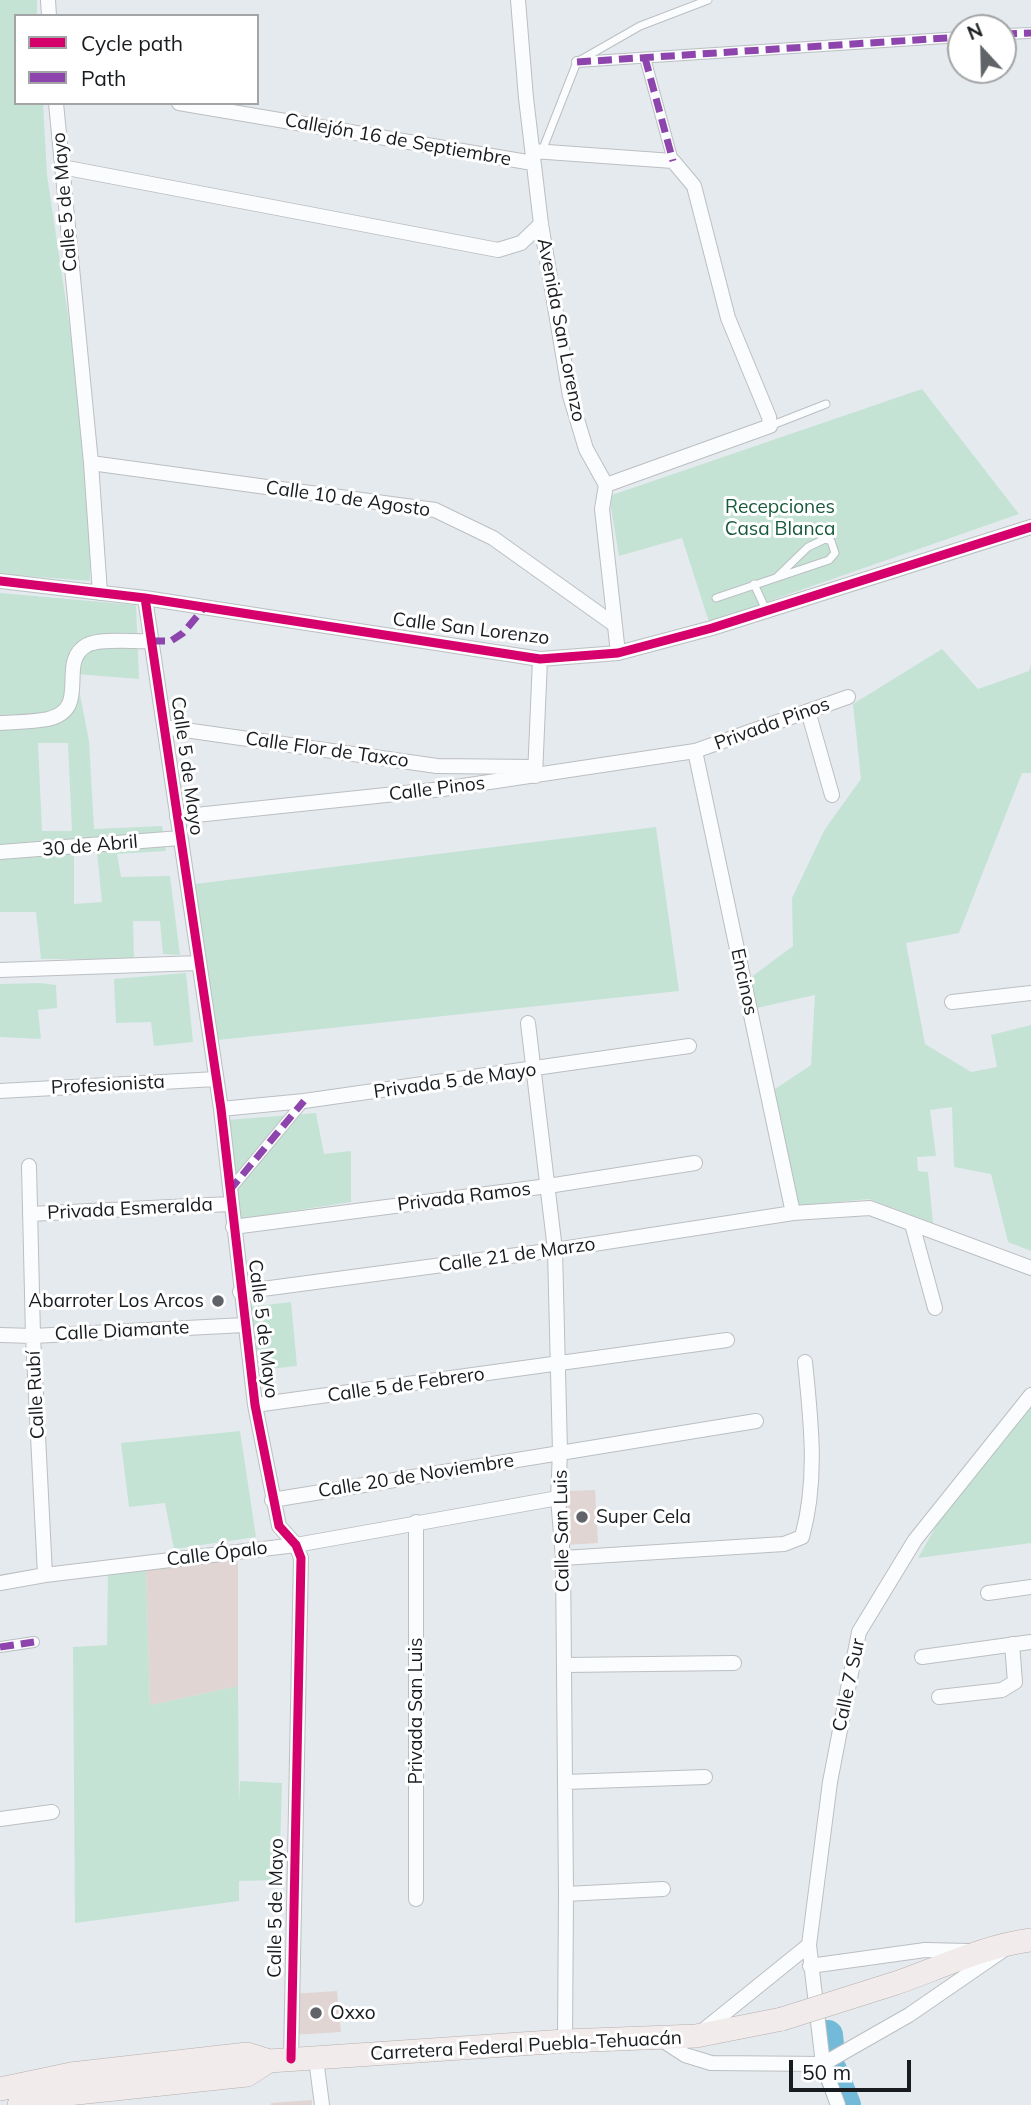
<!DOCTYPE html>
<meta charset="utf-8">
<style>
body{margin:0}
#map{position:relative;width:1031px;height:2105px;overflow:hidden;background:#e5eaef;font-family:Mulish,sans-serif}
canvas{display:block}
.legend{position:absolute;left:14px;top:14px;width:245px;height:91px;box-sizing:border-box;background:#fff;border:2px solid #a3a4a5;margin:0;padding:9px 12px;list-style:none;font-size:21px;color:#181c1f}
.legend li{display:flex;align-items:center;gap:14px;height:35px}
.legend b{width:35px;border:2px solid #a3a4a5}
.north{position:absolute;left:947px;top:14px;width:70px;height:70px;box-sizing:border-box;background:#fff;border:2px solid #a3a4a5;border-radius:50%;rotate:338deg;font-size:19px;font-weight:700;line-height:28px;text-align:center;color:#181c1f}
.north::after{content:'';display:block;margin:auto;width:24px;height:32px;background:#606468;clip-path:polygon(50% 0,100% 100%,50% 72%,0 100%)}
.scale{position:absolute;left:789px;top:2060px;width:122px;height:32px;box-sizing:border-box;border:4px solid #181c1f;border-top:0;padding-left:9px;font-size:21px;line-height:24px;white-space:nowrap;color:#181c1f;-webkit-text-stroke:5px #fff;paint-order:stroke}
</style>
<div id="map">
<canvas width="1031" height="2105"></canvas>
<ul class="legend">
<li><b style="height:9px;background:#d6006c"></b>Cycle path</li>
<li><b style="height:9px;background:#8e44ad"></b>Path</li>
</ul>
<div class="north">N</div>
<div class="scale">50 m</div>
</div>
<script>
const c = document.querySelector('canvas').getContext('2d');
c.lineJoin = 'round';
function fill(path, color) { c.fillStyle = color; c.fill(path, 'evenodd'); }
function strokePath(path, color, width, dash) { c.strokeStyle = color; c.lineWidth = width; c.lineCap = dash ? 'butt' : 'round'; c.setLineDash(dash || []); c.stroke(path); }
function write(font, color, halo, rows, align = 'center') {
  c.font = font + ' Mulish,sans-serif'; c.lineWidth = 6; c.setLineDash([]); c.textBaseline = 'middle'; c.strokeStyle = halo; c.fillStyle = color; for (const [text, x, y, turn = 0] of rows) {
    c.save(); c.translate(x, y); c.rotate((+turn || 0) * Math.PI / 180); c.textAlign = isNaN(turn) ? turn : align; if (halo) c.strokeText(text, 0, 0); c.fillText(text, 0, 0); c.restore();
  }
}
const green = new Path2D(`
 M0 0H37V16H16V103H43L47 175 90 462V581L0 574Z
 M922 389 1019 514 709 622 682 538 619 556 609 496Z
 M0 593 136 605 139 679 76 674 89 741 94 829 162 826 166 851 117 854 121 877 170 876 180 955 163 954 160 921H133L134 959H41L36 912H0ZM38 743H68L72 831H42ZM74 850 97 852 102 902 74 904Z
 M942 649 978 689 1029 671 1031 665V773H1022L959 933 906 943 925 1044 971 1072 997 1067 991 1035 1031 1025V1251L1008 1242 991 1174 954 1167 952 1107 930 1110 936 1156 917 1157 918 1171 928 1172 933 1223 869 1199 795 1206 772 1091 811 1065 815 995 752 1009 746 981 793 946 792 898 825 829 861 779 853 704Z
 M656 827 679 991 218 1040 195 884Z
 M186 973 193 1042 154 1046 151 1022 116 1023 114 979Z
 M40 983 56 985 57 1008 38 1010 41 1039 0 1037V984Z
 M316 1113 324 1154 351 1151V1202L240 1219 227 1120Z
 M291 1302 297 1366 260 1370 249 1307Z
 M1031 1406V1543L918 1558 939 1521Z
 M240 1431 256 1537 174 1549 165 1503 129 1507 121 1443Z
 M146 1564 150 1705 238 1686 239 1803 240 1781 282 1783 279 1880 239 1881V1901L75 1923 73 1647 107 1645 108 1570Z`);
const river = new Path2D(`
 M828 2035 829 2045
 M832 2070 846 2105`);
const building = new Path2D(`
 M595 1490 598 1543 566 1545 567 1491Z
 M238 1552V1686L150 1705 146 1564Z
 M337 1991 341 2032 291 2035 292 1994Z
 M312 2100V2105H271V2103Z`);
const service = new Path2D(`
 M542 151 577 62 640 26 708 0
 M770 426 826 404
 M754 584 766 610
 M716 598 829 560 835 553 831 541 825 539 808 547 778 576`);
const pedestrian = new Path2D(`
 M1003 34 1031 33
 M645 58 673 161
 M577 62 961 37
 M229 1191 304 1101
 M0 1647 34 1642`);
const minor = new Path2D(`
 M48 0 49 16
 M518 0 526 98 541 224 570 396 586 449 606 485 602 509 618 653
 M56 103 91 463 100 593
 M179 103 533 163
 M533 151 673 161 694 186 728 318 769 417 770 426 606 485
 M62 167 498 250 521 243 541 224
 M91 463 435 510 493 538 615 625
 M0 581 145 598 540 659 618 653 712 628 1031 527
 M145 598 221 1109 255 1405 279 1526 296 1545 301 1558 291 2059
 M808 711 832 795
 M0 723C16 722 33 722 48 719 92 709 56 662 87 645 101 638 135 642 151 641
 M164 727 437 766 534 767
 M695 751 793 1213
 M535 776 540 659
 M177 817 443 789 695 751 848 697
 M0 852 180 838
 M0 970 199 963
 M952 1002 1031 993
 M528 1023 555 1250 560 1452 558 1498 563 1558 566 1894 565 2041
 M0 1091 216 1079
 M221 1109 304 1101 689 1046
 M29 1166 33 1336 45 1575
 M30 1214 230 1204
 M912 1224 935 1308
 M233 1227 548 1186 695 1163
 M240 1292 555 1250 793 1213 870 1208 1031 1268
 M0 1335 33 1336 244 1325
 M255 1405 727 1340
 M272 1500 756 1421
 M416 1522V1899
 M563 1558 784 1544 802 1537C818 1480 811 1421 805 1362
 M0 1583 45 1575 296 1545 558 1498
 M988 1593 1031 1587
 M922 1657 1031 1642
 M564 1665 734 1663
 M939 1697 1002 1690 1015 1682 1012 1644
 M565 1782 705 1777
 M0 1819 52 1812
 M566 1894 663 1889
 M810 1966 925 1950 969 1951
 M700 2033 809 1945
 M659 2038 685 2055 711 2063 823 2064 909 2015 1002 1951
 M316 2059 322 2105
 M838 2105 823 2064 809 1945 830 1782 859 1632 915 1540 1031 1395`);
const primary = new Path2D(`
 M896 1983C939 1968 985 1946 1031 1940
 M0 2089 71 2074 247 2054 269 2061 565 2041 696 2036 782 2019
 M19 2105 68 2094 247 2075 269 2061`);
const primaryBridge = new Path2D(`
 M782 2019 896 1983`);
const quiet = new Path2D(`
 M1003 34 1031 33
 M645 58 673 161
 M577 62 961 37
 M151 641H171L183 633 204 608
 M229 1191 304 1101
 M0 1647 34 1642`);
const cycleway = new Path2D(`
 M0 581 145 598 540 659 618 653 712 628 1031 527
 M145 598 221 1109 255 1405 279 1526 296 1545 301 1558 291 2059`);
const markers = [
 [218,1301,7,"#606468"],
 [582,1517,7,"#606468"],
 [316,2013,7,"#606468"]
];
const streetNames = [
 ["Callejón 16 de Septiembre",398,140,10],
 ["Calle 5 de Mayo",65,202,-95],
 ["Avenida San Lorenzo",561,330,79],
 ["Calle 10 de Agosto",348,499,8],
 ["Calle San Lorenzo",471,629,7],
 ["Privada Pinos",772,724,-20],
 ["Calle Flor de Taxco",327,750,8],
 ["Calle 5 de Mayo",187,766,82],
 ["Calle Pinos",437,789,-7],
 ["30 de Abril",90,846,-5],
 ["Encinos",744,982,78],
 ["Privada 5 de Mayo",455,1081,-8],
 ["Profesionista",108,1085,-3],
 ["Privada Ramos",464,1197,-7],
 ["Privada Esmeralda",130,1209,-3],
 ["Calle 21 de Marzo",517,1255,-8],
 ["Calle 5 de Mayo",263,1329,83],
 ["Calle Diamante",122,1331,-3],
 ["Calle 5 de Febrero",406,1385,-8],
 ["Calle Rubí",36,1395,-93],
 ["Calle 20 de Noviembre",416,1476,-9],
 ["Calle San Luis",562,1531,-91],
 ["Calle Ópalo",217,1554,-7],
 ["Calle 7 Sur",849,1685,-78],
 ["Privada San Luis",416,1711,-90],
 ["Calle 5 de Mayo",276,1908,-89],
 ["Carretera Federal Puebla-Tehuacán",526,2046,-3]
];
const parkNames = [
 ["Recepciones",780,507],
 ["Casa Blanca",780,529]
];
const poiNames = [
 ["Abarroter Los Arcos",204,1301,"right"],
 ["Super Cela",596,1517],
 ["Oxxo",330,2013]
];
fill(green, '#c4e3d5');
strokePath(river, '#72bad7', 30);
fill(building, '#e0d5d2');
strokePath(service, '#bbbfc2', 9);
strokePath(pedestrian, '#bbbfc2', 12);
strokePath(minor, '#bbbfc2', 16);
strokePath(primary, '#b6aead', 24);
strokePath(service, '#fbfcfd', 7);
strokePath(pedestrian, '#fbfcfd', 10);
strokePath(minor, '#fbfcfd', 14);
strokePath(primary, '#f1eceb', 23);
strokePath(primaryBridge, '#b6aead', 24, []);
strokePath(primaryBridge, '#f1eceb', 23);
strokePath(quiet, '#8e44ad', 7, [14, 7]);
strokePath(cycleway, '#d6006c', 9);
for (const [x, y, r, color] of markers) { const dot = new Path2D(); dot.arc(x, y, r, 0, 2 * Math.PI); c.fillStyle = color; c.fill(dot); strokePath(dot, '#fff', 2.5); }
write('19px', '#181c1f', '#fff', streetNames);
write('19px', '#16593b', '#fff', parkNames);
write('19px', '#181c1f', '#fff', poiNames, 'left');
</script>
